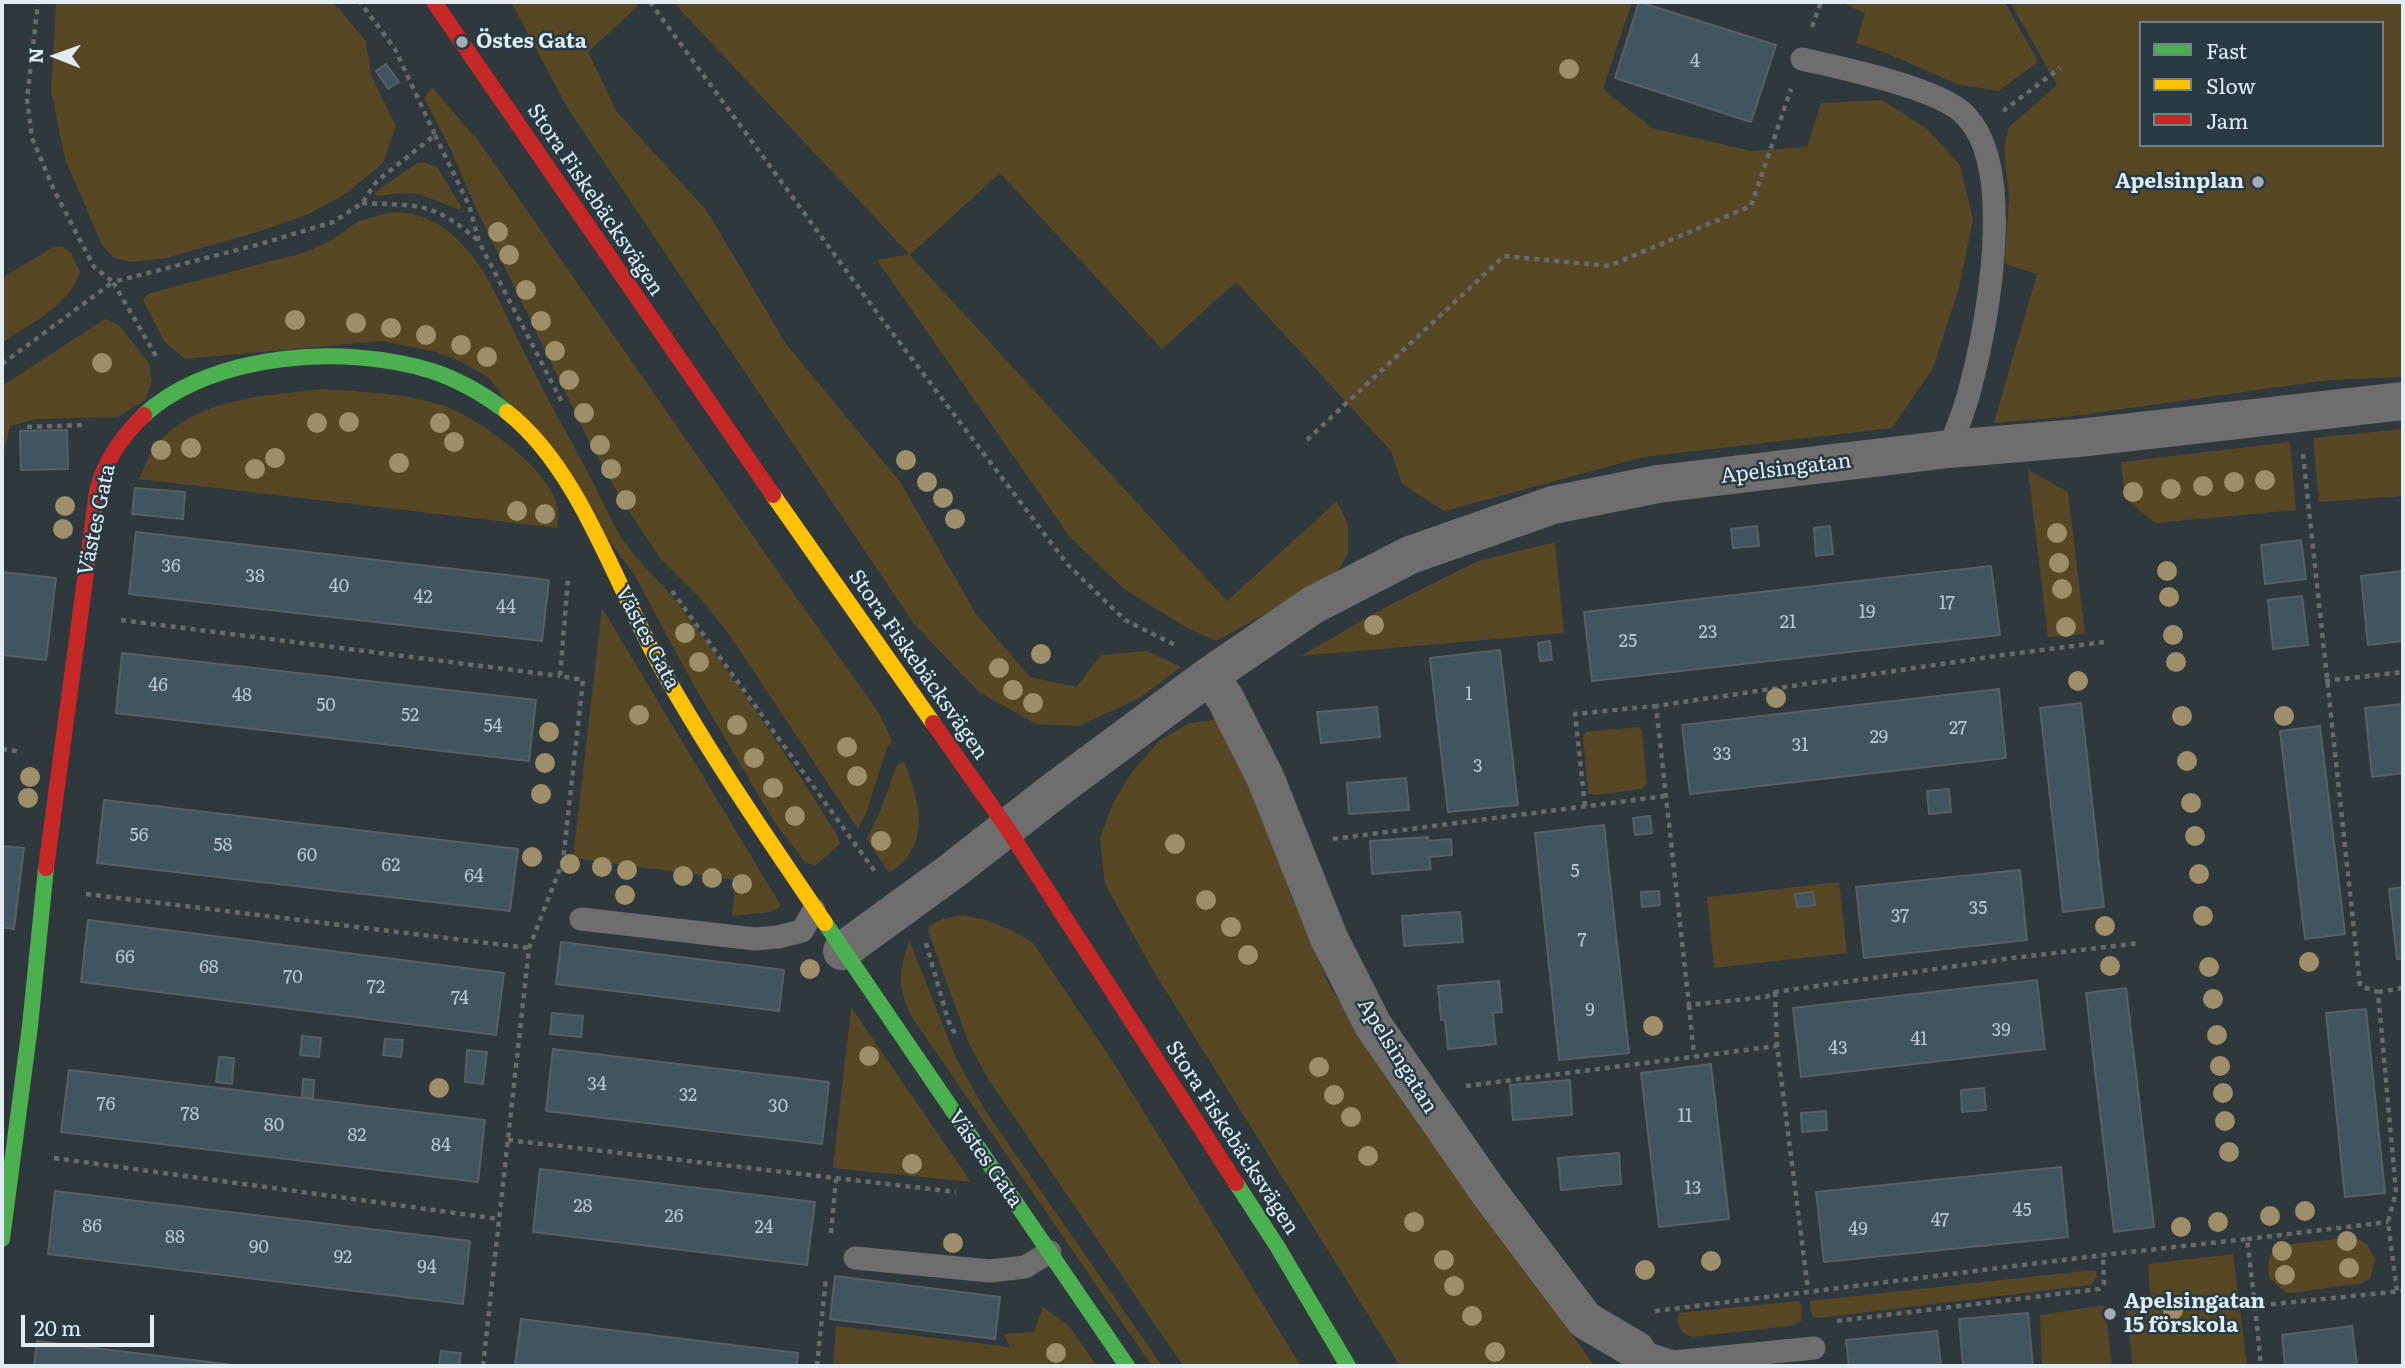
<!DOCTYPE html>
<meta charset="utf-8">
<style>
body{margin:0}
#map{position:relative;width:2405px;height:1368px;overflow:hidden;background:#2f383d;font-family:Literata,serif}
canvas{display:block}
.frame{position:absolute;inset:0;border:4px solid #e1ecf2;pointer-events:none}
.legend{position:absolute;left:2139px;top:21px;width:245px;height:126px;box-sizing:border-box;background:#293a43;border:2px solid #738189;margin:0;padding:9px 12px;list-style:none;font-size:21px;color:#e1ecf2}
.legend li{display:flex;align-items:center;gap:14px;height:35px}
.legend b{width:35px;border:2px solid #738189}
.north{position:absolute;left:21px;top:21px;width:70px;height:70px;-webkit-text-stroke:5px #293a43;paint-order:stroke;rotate:271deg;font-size:19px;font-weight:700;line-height:28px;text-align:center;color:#e1ecf2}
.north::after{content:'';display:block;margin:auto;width:24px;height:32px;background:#e1ecf2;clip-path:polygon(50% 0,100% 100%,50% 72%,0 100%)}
.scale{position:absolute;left:21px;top:1315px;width:133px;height:32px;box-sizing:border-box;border:4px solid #e1ecf2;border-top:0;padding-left:9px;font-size:21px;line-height:24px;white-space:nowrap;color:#e1ecf2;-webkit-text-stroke:5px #293a43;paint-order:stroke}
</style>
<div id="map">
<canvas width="2405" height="1368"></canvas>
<div class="frame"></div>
<ul class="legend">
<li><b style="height:9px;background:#4caf50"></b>Fast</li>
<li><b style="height:9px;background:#ffc107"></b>Slow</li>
<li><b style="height:9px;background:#c62828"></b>Jam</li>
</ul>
<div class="north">N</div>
<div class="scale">20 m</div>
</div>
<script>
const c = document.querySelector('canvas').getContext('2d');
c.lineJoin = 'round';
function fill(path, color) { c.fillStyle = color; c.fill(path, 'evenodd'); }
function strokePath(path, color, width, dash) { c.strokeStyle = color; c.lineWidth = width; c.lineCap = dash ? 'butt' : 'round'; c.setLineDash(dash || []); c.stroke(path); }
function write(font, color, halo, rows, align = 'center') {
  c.font = font + ' Literata,serif'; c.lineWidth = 5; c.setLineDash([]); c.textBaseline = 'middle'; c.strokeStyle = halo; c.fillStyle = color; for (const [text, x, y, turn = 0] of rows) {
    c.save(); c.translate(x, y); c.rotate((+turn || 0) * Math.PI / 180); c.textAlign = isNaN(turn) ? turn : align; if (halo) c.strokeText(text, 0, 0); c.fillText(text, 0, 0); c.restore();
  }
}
const green = new Path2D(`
 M56 2H333L366 41 371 75 396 126 383 163 347 193 309 214 261 231 166 258 130 262 113 257 102 245 65 159 51 91Z
 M511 2H636L638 6 588 52 617 112 707 211 786 344 901 483 976 614 1030 677 1076 687 1101 655 1147 651 1181 667 1138 699 1078 726 1036 724 979 692 914 624 567 107Z
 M673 2H1632L1603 89 1652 128 1751 151 1807 147 1821 103 1882 100 1926 128 1960 165 1973 219 1959 288 1933 368 1892 428 1644 457 1444 511 1402 484 1391 451 1236 282 1162 349 1000 173 910 255 1227 601 1337 501 1348 525V554L1335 576 1216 641 1184 626 1124 589 1069 536 877 260 909 254Z
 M1840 2H2005L2038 62 1999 91 1957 84 1886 53 1856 43 1865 13Z
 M2010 2H2403V377L2329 380 2066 417 1994 423 2037 274 2005 264 2009 196 2004 147 2009 127 2057 85ZM2141 23H2382V145H2141Z
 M432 87 480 143 776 569 879 713 892 741 887 748 866 813 858 829 729 634 701 599 660 558 622 501 587 437 475 206 451 150 424 98Z
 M424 162 437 167 461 206 460 210 419 194 402 193 377 196 374 193 417 163Z
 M391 212C424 212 447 226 468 251 492 279 506 316 522 348 543 391 567 433 589 475 600 495 609 517 621 537 637 562 661 581 679 605 735 680 790 757 838 837L840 844 815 866 805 862 773 820 693 684 635 576 489 378 462 362 436 352 381 341 185 359 164 341 143 300 147 294 306 252 332 240 359 221Z
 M62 246 71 253 80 272C70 305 29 324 2 343V278L53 247Z
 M105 319 119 325 149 363 152 382 145 400 118 417 36 419 10 426 2 461V386Z
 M323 389C363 392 406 393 444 406 479 418 544 466 556 501 559 509 557 520 558 528L139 479C144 468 149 455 157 445 196 397 266 396 323 389Z
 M2403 429V496L2319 502 2313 438Z
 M2290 442 2296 510 2155 523 2125 498 2121 462Z
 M2028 470 2068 492 2085 634 2048 637Z
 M1555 542 1564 633 1301 656 1382 609 1478 561Z
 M602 608 781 906 771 912 732 916 736 880 573 858Z
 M1215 720 1237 738 1293 900 1330 987 1594 1366H1400L1151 967 1105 884 1100 838 1113 803 1132 772 1159 741 1189 723Z
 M1639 727 1642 731 1647 784 1641 789 1595 795 1588 793 1583 736 1586 732Z
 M904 762C920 800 932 847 889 873L867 839 881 809 897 765Z
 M1839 882 1847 953 1714 968 1707 897Z
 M963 915 983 919 1011 930 1033 943 1113 1062 1301 1366H1183L987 1077 969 1044 928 931 929 926 943 919Z
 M909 940 956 1058 985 1110 1162 1366H1152L911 1016C897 984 899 973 909 940Z
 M851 1007 971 1182 833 1168Z
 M2355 1237 2367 1244 2375 1259 2370 1279 2362 1283 2293 1293 2285 1292 2270 1279C2266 1265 2268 1252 2282 1245Z
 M2233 1254 2247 1366H2133L2126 1308 2151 1304 2148 1264Z
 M2093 1270 2096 1271 2097 1277 2091 1285 1818 1318 1813 1316 1810 1311V1301Z
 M1798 1301 1802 1305 1801 1321 1790 1326 1692 1337C1681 1334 1675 1324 1679 1313Z
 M2105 1305 2112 1366H2042L2040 1315Z
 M1043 1307 1069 1326 1097 1366H833L836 1326 1010 1347 1004 1334 1034 1332Z`);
const building = new Path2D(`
 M1639 2 1776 45 1751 122 1615 78Z
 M386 64 399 82 388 89 376 71Z
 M67 430 68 469 21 470 20 431Z
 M135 488 185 492 183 519 132 514Z
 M1757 526 1759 546 1733 548 1731 529Z
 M1830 526 1833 554 1816 556 1814 528Z
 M136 532 549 580 542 641 129 594Z
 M2301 540 2306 579 2265 584 2261 545Z
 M1991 566 2000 635 1592 681 1584 612Z
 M2403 571V641L2368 645 2361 576Z
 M2 572 56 578 46 660 2 655Z
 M2302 596 2308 645 2273 649 2268 600Z
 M1550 641 1552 660 1540 661 1538 643Z
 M1500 650 1518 805 1448 812 1430 658Z
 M122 653 536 700 529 761 116 713Z
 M1999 689 2006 758 1690 794 1682 725Z
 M2081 703 2104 907 2063 912 2040 708Z
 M2403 704V773L2372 777 2365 708Z
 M1377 707 1380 737 1321 743 1317 712Z
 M2320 726 2345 934 2305 939 2280 731Z
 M1406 778 1409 810 1349 814 1347 783Z
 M1949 789 1951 812 1929 814 1927 791Z
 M104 800 518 849 510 911 97 863Z
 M1650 816 1652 833 1635 835 1633 818Z
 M1604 825 1629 1053 1559 1060 1535 833Z
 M1428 837V841L1451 839 1452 855 1429 857 1431 869 1372 874 1370 841Z
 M2 846 24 848 14 929 2 927Z
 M2020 870 2027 940 1864 958 1856 887Z
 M2403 887V959H2397L2389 889Z
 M1659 891 1660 905 1642 907 1641 892Z
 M1813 892 1815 905 1797 907 1795 894Z
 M1460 912 1463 942 1404 946 1402 916Z
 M88 920 504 973 496 1035 81 982Z
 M561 942 784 970 779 1011 556 984Z
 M2037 980 2045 1049 1801 1077 1793 1008Z
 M1499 981 1502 1012 1493 1013 1496 1044 1448 1049 1445 1020H1441L1438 986Z
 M2126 988 2154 1227 2114 1232 2086 993Z
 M2366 1009 2385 1193 2345 1197 2326 1013Z
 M552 1013 583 1016 581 1037 550 1034Z
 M302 1036 321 1038 319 1057 300 1055Z
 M385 1039 403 1040 401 1057 383 1055Z
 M553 1049 829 1082 822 1144 546 1111Z
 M467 1050 487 1052 483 1084 465 1082Z
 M219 1057 234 1058 232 1084 216 1082Z
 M1711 1064 1729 1219 1659 1227 1641 1073Z
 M69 1070 485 1120 478 1182 61 1132Z
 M303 1079 314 1080 313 1098 302 1097Z
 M1570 1080 1572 1115 1513 1120 1510 1085Z
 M1984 1088 1986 1110 1962 1112 1961 1090Z
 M1826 1111 1827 1130 1802 1132 1801 1113Z
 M1619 1153 1621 1184 1561 1190 1558 1158Z
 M2061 1167 2068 1237 1824 1262 1816 1192Z
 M540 1169 815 1202 807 1265 533 1232Z
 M55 1191 470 1241 463 1304 48 1254Z
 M835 1276 1000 1297 995 1339 830 1319Z
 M2028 1313 2033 1366H1963L1959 1319Z
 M521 1319 798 1353 797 1366H515Z
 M2352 1326 2357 1366H2285L2282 1335Z
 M1937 1331 1941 1366H1849L1846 1340Z
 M37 1341 241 1366H34Z
 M441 1351 461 1353 459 1366H439Z`);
const path = new Path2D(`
 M650 2 875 310 1068 565 1125 620 1177 646
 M1812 27 1821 2
 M2003 111 2060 68
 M435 135 469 205 479 242 562 402
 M362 203C422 206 431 201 479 241
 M156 356 113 282 264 243 333 222 362 203 377 181 435 135 395 49 360 2
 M2 364 113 282 94 267 54 190 32 138 27 99 38 2
 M27 427 82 425
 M1307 440 1504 256 1609 266 1751 206 1791 89
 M2303 454 2360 986 2378 992 2396 1192 2388 1222 2397 1292
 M672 591 876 873
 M121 620 560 676
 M2104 642 1996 656 1656 706 1689 1005 1766 997 1775 992 2012 958 2140 943
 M2325 681 2403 672
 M2 749 22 752
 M1585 806 1575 714 1656 706
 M1333 839 1665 796
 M86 894 529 948
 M926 943 948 1020 955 1034
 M1775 992 1777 1046 1808 1290
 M2378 992 2403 988
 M1689 1005 1694 1055
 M1466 1086 1777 1046
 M508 1140 956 1192
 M54 1158 499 1219
 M831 1233 836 1179
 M2247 1239 2388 1222
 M2255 1306 2261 1366
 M1655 1311 2103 1255 2247 1239 2255 1306 2403 1291
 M1837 1321 2099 1289 2104 1283 2103 1255
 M483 1366 529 948 563 861 583 680 560 676 568 579
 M817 1366 826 1277`);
const lane = new Path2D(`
 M1802 59C1840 68 1941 88 1966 116 2017 169 1987 324 1970 389 1965 410 1956 430 1949 449
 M581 919 755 939 778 937 802 931 814 910
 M855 1258 990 1271 1025 1267 1050 1252
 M1636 1350 1673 1362 1814 1348`);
const street = new Path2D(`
 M1209 676 1225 698 1265 777 1329 938 1373 1025 1488 1191 1585 1320 1636 1350
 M842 951 952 871 1054 791 1209 676 1313 605 1410 555 1553 505 1658 484 1949 449 2079 438 2403 401`);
const fast = new Path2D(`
 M144 415C213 352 346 344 432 371 459 380 485 395 507 412
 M825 923 1127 1366
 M1236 1183 1277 1246 1348 1366
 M2 1239 30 1026 46 868`);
const slow = new Path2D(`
 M507 412C581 470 616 588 662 669 711 757 769 840 825 923
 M773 495 933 723`);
const jam = new Path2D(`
 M434 2 773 495
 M933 723 1007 828 1236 1183
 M46 868 97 491C105 460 122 436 144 415`);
const trees = [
 [1569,69],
 [498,232],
 [509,255],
 [526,290],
 [295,320],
 [541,321],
 [356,323],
 [391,328],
 [426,335],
 [461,345],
 [555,351],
 [487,357],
 [102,363],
 [569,380],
 [584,413],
 [349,422],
 [317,423],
 [440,423],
 [454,442],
 [600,445],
 [191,448],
 [161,450],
 [275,458],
 [906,460],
 [399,463],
 [255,469],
 [611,469],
 [2265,480],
 [927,482],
 [2234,482],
 [2203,486],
 [2171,489],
 [2133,492],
 [943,498],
 [626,500],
 [65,506],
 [517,511],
 [545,514],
 [955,519],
 [63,529],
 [2057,533],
 [2059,563],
 [2167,571],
 [2062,589],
 [2169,597],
 [1374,625],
 [2066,627],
 [685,633],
 [2173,635],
 [1041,654],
 [699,662],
 [2176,662],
 [999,668],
 [2078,681],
 [1013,690],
 [1776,698],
 [1033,703],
 [639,715],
 [2182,716],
 [2284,716],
 [737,725],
 [549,732],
 [847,747],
 [754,758],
 [2187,761],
 [545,763],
 [857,776],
 [30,777],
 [773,788],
 [541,794],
 [28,798],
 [2191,803],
 [795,816],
 [2195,836],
 [881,841],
 [1175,844],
 [532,857],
 [570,864],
 [602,867],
 [627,870],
 [2199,874],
 [683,876],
 [712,878],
 [742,884],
 [625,895],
 [1206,900],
 [2203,916],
 [2105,926],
 [1231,927],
 [1248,955],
 [2309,962],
 [2110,966],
 [2209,967],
 [810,969],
 [2213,999],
 [1653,1026],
 [2217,1035],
 [869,1056],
 [2220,1066],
 [1319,1067],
 [439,1088],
 [2223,1093],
 [1334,1095],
 [1351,1117],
 [2225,1121],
 [2229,1152],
 [1368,1156],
 [912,1164],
 [2305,1211],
 [2270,1216],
 [1414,1222],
 [2218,1222],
 [2181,1227],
 [2347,1241],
 [953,1243],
 [2282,1251],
 [1444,1260],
 [1711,1261],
 [2349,1268],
 [1645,1270],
 [2285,1275],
 [1454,1286],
 [2173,1310],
 [1472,1316],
 [1495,1352],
 [1056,1353]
];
const markers = [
 [462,42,7,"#a3adb3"],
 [2258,182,7,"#a3adb3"],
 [2110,1314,7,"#a3adb3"]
];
const numberNames = [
 ["4",1695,62],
 ["36",171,567],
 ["38",255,577],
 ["40",339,587],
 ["42",423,598],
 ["17",1947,604],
 ["44",506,608],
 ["19",1867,613],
 ["21",1788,623],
 ["23",1708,633],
 ["25",1628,642],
 ["46",158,686],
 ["1",1469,695],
 ["48",242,696],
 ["50",326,706],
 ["52",410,716],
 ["54",493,727],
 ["27",1958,729],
 ["29",1879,738],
 ["31",1800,746],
 ["33",1722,755],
 ["3",1478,767],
 ["56",139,836],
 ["58",223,846],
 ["60",307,856],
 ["62",391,866],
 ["5",1575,872],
 ["64",474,877],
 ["35",1978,909],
 ["37",1900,917],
 ["7",1582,941],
 ["66",125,958],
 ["68",209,968],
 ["70",293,978],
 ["72",376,988],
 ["74",460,999],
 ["9",1590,1011],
 ["39",2001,1031],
 ["41",1919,1040],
 ["43",1838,1049],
 ["34",597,1085],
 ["32",688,1096],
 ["76",106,1105],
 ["30",778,1107],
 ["78",190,1115],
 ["11",1685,1117],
 ["80",274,1126],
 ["82",357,1136],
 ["84",441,1146],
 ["13",1693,1189],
 ["28",583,1207],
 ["45",2022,1211],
 ["26",674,1217],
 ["47",1940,1221],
 ["86",92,1227],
 ["24",764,1228],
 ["49",1858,1230],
 ["88",175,1238],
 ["90",259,1248],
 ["92",343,1258],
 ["94",427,1268]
];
const poiNames = [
 ["Östes Gata",476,42],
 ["Apelsinplan",2244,182,"right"],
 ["Apelsingatan",2124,1302],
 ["15 förskola",2124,1326]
];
const streetNames = [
 ["Stora Fiskebäcksvägen",595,200,56],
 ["Apelsingatan",1786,469,-7],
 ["Västes Gata",97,520,-78],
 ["Västes Gata",647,638,62],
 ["Stora Fiskebäcksvägen",918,665,55],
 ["Apelsingatan",1397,1056,58],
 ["Stora Fiskebäcksvägen",1232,1138,57],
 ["Västes Gata",985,1159,55]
];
fill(green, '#574724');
fill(building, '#41555e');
strokePath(building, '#586064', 2);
strokePath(path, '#686b6b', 4.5, [5, 5]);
strokePath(lane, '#6d6e6d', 23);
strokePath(street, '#6d6e6d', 38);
strokePath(fast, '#4caf50', 16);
strokePath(slow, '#ffc107', 16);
strokePath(jam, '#c62828', 16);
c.fillStyle = '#9e8e6a';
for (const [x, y] of trees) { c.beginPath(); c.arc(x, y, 10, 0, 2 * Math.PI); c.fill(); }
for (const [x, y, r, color] of markers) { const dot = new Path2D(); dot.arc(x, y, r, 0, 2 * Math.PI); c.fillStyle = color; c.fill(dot); strokePath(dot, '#293a43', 2.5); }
write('18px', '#b9c6cd', null, numberNames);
write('bold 21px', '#e1ecf2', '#293a43', poiNames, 'left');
write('21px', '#e1ecf2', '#293a43', streetNames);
</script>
